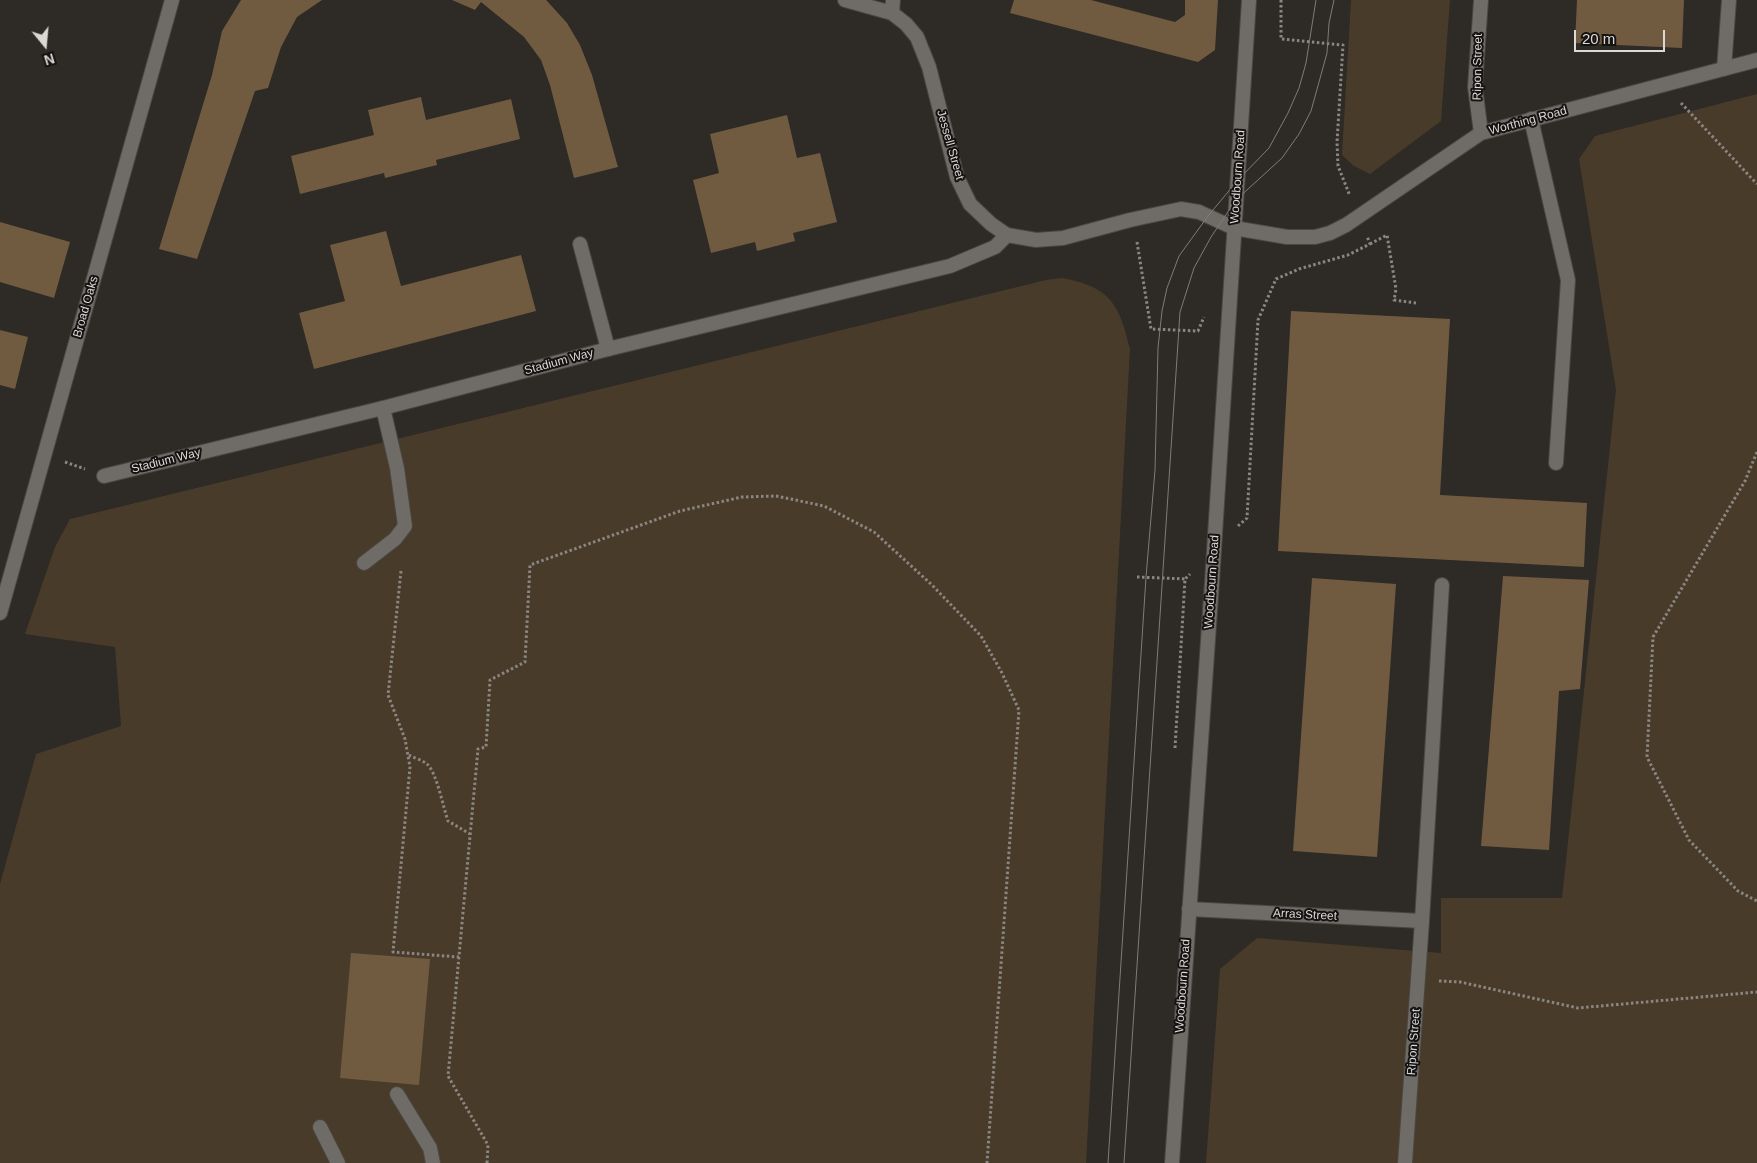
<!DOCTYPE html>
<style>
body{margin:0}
#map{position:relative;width:1757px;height:1163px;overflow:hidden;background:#2e2a26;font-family:Helvetica,sans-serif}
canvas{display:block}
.north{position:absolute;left:20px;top:20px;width:50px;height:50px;-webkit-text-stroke:4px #151311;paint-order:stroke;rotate:163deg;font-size:14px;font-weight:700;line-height:20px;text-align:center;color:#dbd8d6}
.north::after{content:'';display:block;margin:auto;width:18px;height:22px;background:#dbd8d6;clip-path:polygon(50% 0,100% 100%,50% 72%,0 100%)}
.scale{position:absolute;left:1574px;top:30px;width:91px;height:22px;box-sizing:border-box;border:2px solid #dbd8d6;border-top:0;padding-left:6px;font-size:15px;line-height:18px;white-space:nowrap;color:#dbd8d6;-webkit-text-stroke:4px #151311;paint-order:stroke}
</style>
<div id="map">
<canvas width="1757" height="1163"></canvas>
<div class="north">N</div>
<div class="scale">20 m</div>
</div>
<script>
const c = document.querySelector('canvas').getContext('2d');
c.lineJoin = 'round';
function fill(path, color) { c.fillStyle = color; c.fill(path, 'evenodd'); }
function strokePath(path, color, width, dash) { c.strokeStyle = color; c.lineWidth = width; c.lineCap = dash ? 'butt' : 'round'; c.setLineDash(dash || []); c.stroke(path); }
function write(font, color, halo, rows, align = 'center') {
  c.font = font + ' Helvetica,sans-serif'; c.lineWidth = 4; c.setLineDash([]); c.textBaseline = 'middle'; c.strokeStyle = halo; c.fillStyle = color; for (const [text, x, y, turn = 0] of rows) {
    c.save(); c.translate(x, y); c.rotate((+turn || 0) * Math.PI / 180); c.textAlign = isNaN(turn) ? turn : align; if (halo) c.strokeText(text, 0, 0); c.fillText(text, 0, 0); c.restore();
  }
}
const green = new Path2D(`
 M1351 0H1450L1441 121 1370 174 1354 166 1342 155Z
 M1757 94V1163H1206L1220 969 1257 938 1441 953V898H1562L1616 390 1579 159 1595 136Z
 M1062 278C1110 287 1119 303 1130 349L1086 1163H0V884L36 754 121 726 115 647 25 634 55 547 70 519 1046 280Z`);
const building = new Path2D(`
 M241 0H322L297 17 281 47 268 88 255 91 197 259 159 249 212 75 222 31Z
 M452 0H546L548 2 567 23 580 45 592 75 618 167 574 178 550 85 541 60 524 37 481 2 475 10Z
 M1014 0H1091L1175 22 1185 15V0H1218L1215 50 1198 62 1010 13Z
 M1577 0H1684L1682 48 1575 43Z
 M421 97 426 120 511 99 520 139 436 160 437 165 385 178 384 173 300 194 291 156 374 135 368 110Z
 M787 115 797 158 820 153 837 222 793 233 795 241 757 251 755 242 711 253 693 180 719 173 710 134Z
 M0 222 70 242 54 298 0 282Z
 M386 231 401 286 521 255 536 311 314 369 299 313 345 301 330 245Z
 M1291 311 1450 319 1440 495 1587 503 1584 567 1278 551Z
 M0 330 28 337 15 389 0 385Z
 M1503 576 1589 580 1580 689 1559 691 1549 850 1481 846Z
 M1312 578 1396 584 1377 857 1293 851Z
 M351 953 430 959 419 1085 340 1078Z`);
const path = new Path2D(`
 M1281 0V39L1343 45 1337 142 1338 166 1350 196
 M1681 103 1757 184
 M1137 242 1151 329 1198 331 1204 317
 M1370 244 1387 235 1396 289 1394 300 1416 303
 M1757 452 1745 481 1653 637 1647 757 1689 840 1738 891 1757 901
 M65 462 85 469
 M1238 526 1247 518 1258 320 1276 279 1299 269 1348 255 1370 244 1367 236
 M401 571 388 695 405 739 410 767 393 952 459 957
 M1137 577 1187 579
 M1175 748 1185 579 1190 574
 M409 755C414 758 422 760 427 764 437 773 443 807 448 821L470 834
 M1439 981 1460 982 1578 1008 1757 992
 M487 1163 488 1145 448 1076 478 749 486 747 490 680 525 662 530 565 680 511 742 497 776 496 824 506 874 532 932 585 981 636 1002 673 1019 710 987 1163`);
const service = new Path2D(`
 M1531 119 1568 280 1556 463
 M580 244 608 349
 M364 563 395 539 405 526 397 468 383 408
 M1422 921 1442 585
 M397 1094 430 1148 433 1163
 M320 1127 338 1163`);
const minor = new Path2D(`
 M845 0 892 13 906 24 917 37 929 67 957 177 970 204 991 224 1007 235 1036 240 1063 238 1130 220 1181 209 1199 212 1234 228 1287 237H1315L1330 233 1346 225 1481 133 1757 60
 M1481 0 1475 87 1481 133
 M892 13 893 0
 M1724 69 1729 0
 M104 476 383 408 608 349 950 266 995 247 1007 235
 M0 613 172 0
 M1189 909 1422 921 1405 1163`);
const tertiary = new Path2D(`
 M1172 1163 1212 582 1249 0`);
const tram = new Path2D(`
 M1108 1163 1146 577 1155 470 1158 348 1162 311 1167 288 1179 256 1208 216 1238 180 1269 148 1288 113 1299 88 1306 63 1316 0
 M1124 1163 1180 312 1194 268 1211 237 1236 200 1282 158 1299 134 1311 111 1327 53 1329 23 1334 0`);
const streetNames = [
 ["Ripon Street",1478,67,-89],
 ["Worthing Road",1528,121,-15],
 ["Jessell Street",950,145,74],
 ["Woodbourn Road",1238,177,-86],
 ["Broad Oaks",86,307,-74],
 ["Stadium Way",559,362,-15],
 ["Stadium Way",166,461,-14],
 ["Woodbourn Road",1212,582,-86],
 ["Arras Street",1305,915,3],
 ["Woodbourn Road",1183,986,-86],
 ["Ripon Street",1414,1042,-86]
];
fill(green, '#493b29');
fill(building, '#705b40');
strokePath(service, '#494643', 16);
strokePath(minor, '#494643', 16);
strokePath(tertiary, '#494643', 16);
strokePath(path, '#8a8683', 3, [2.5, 2.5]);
strokePath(service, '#6f6b66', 14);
strokePath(minor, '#6f6b66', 14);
strokePath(tertiary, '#6f6b66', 14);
strokePath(tram, '#7f7c79', 1);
write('12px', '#dbd8d6', '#151311', streetNames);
</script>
